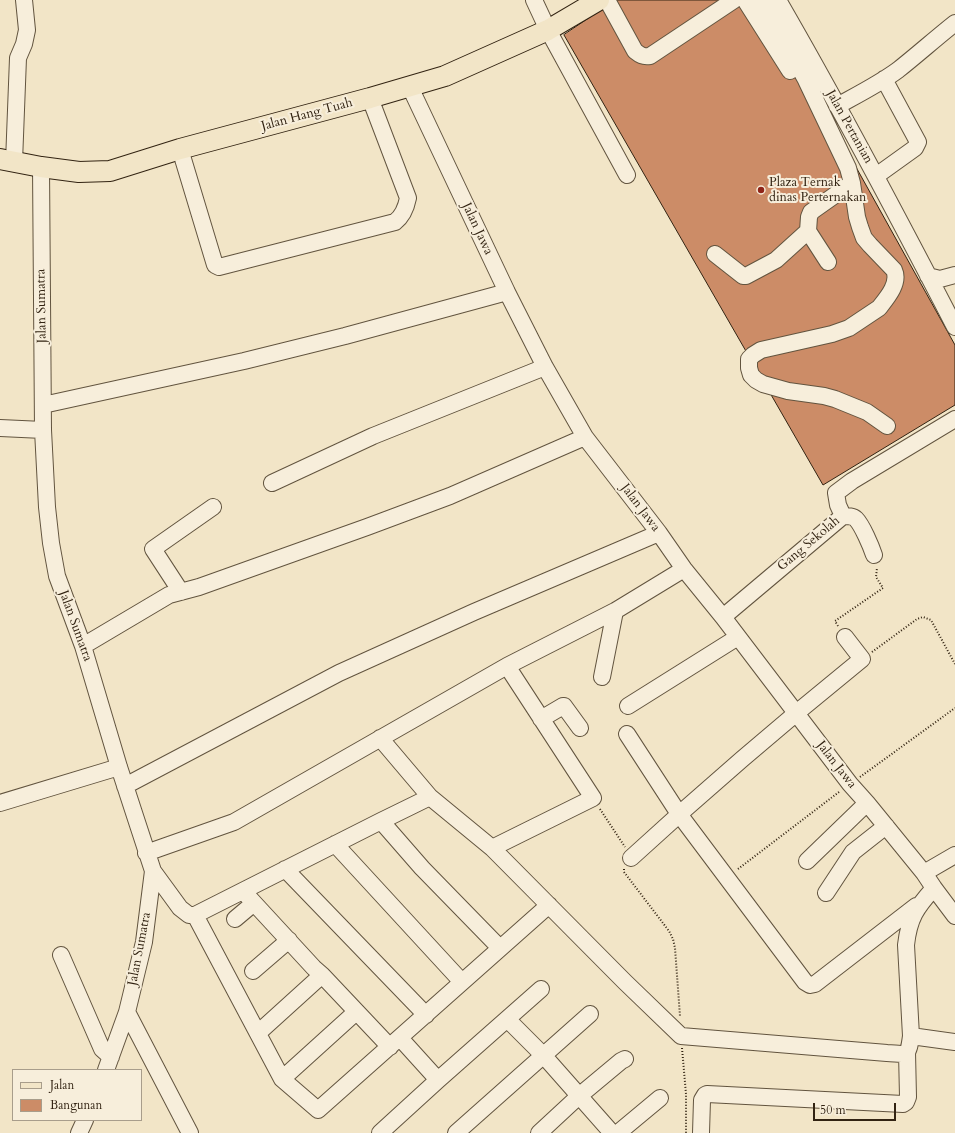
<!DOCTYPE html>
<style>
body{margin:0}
#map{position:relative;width:955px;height:1133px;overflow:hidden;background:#f2e5c7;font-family:Cardo,serif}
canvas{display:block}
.legend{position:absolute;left:12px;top:1069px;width:130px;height:52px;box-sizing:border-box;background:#f7eedb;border:1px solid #a89d8b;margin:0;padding:5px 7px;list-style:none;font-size:12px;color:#322312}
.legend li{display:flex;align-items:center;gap:8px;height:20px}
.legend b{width:20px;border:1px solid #a89d8b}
.scale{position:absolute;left:813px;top:1103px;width:83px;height:18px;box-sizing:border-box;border:2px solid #322312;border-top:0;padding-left:5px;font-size:12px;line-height:14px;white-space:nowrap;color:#322312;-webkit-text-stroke:3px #f7eedb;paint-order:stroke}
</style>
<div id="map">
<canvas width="955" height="1133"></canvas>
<ul class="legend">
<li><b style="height:5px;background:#f2e5c7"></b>Jalan</li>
<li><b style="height:11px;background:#cc8c67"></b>Bangunan</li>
</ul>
<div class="scale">50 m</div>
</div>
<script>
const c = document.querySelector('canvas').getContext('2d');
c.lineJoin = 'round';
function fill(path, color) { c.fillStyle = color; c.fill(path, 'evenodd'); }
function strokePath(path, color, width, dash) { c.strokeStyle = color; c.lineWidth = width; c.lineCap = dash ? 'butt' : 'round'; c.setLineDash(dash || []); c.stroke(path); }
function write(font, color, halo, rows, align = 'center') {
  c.font = font + ' Cardo,serif'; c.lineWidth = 4; c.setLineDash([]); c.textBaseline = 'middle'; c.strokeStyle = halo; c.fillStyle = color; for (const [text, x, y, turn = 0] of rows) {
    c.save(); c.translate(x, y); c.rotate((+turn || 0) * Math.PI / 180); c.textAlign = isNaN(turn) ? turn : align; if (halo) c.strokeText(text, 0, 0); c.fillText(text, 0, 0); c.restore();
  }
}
const building = new Path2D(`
 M616 0H763L955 345V405L823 485 564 35Z`);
const path = new Path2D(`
 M838 626 835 621 883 588 876 577 877 568
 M872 652 917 619 923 617 931 620 955 664
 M860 777 955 708
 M600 809 625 847
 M624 869V872L669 931 673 939 675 948 680 1016
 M738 869 839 792
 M682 1048 686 1094V1133`);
const minor = new Path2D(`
 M534 0 548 30 627 175
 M607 0 635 51C640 55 643 57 650 56L734 0
 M745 0 790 71
 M762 0 806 80 848 168 852 183 857 217 860 227 864 238 870 245 894 270C900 283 887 298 879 308L849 328 832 334 761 350 753 355 749 359V368L751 375 756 380 763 384 788 391 824 396 835 399 867 412 887 426
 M778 0C840 107 898 217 955 327
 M410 87 507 292 545 367 585 437 659 533 684 569 723 617 850 784 867 803 924 873 934 888 955 916
 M837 106C857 95 879 84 898 70 917 55 936 38 955 23
 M180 149 215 265 219 267 395 222C403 216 406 208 408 198L370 98
 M14 162 18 58 24 44 27 30 24 0
 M41 167 43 430 47 507 51 543 57 576 83 646 119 767 153 871 144 942 127 1012 106 1070
 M876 176 915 148 918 142 884 79
 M715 254 743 276H746L776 260 808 231
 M828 262 808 231 809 217 811 212 852 183
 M928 276 940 279 955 275
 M43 405 244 361 345 336 507 292
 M0 428 43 430
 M272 483 373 436 545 367
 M843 516C848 516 853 516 856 519 862 525 871 546 874 555
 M181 592 153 549 213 507
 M723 617 843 516 838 505 836 493 852 481 955 419
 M83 646 169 595 199 587 367 527 450 496 585 437
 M602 677 615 611
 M628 706 738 637
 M541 719 563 706H564L580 728
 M627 734 679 814 805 982 810 985 815 984 916 906
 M380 738 430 797 492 848 625 982 681 1036 887 1053C907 1054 908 1058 911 1036L906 945C909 918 916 908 934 888
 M125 786 339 673 474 612 659 533
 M0 803 119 767
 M381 821 422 868 500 948
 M335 844 462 982
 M492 848 593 798 507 666
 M146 853 234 822 507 666 615 611 684 569
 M631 858C706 789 783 723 862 659L845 637
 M807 861 867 803
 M285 869 426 1015
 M153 871 180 908 189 915H195L381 821 430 797
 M924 873 955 855
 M243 891 314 968 322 975 390 1047
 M826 893 853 852 886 826
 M195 915 282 1079 318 1110 549 905
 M235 919 254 903
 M61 955 102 1049 111 1057
 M253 971 289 940
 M127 1012 190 1133
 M507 1019 544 1056 612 1133
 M258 1033 322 975
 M911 1036 955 1042
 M400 1038 438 1080
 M282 1079 356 1012
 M79 1133 85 1120
 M380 1133 438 1080 541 989
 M456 1133 590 1014
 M539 1133 579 1096 621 1061 625 1059
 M618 1133 660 1098
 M701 1133 702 1100 705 1095 707 1094 903 1104 906 1102 908 1097 907 1052`);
const major = new Path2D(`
 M0 159 41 167 79 172 110 171 180 149 370 98 445 76 548 30 599 0`);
const markers = [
 [761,190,4,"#8f2418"]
];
const streetNames = [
 ["Jalan Hang Tuah",307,115,-15],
 ["Jalan Pertanian",849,127,61],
 ["Jalan Jawa",477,229,65],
 ["Jalan Sumatra",42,306,-91],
 ["Jalan Jawa",640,508,53],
 ["Gang Sekolah",809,544,-40],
 ["Jalan Sumatra",75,626,70],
 ["Jalan Jawa",836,765,52],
 ["Jalan Sumatra",140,949,-79]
];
const poiNames = [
 ["Plaza Ternak",769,183],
 ["dinas Perternakan",769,198]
];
fill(building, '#cc8c67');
strokePath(building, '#322312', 1);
strokePath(minor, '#62543f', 18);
strokePath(major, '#322312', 22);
strokePath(path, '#322312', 2, [1, 2]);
strokePath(minor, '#f7eedb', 16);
strokePath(major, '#f2e5c7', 20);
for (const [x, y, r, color] of markers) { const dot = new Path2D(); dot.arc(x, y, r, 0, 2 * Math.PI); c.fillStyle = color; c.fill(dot); strokePath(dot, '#f7eedb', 1.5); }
write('13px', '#322312', '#f7eedb', streetNames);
write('13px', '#322312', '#f7eedb', poiNames, 'left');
</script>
